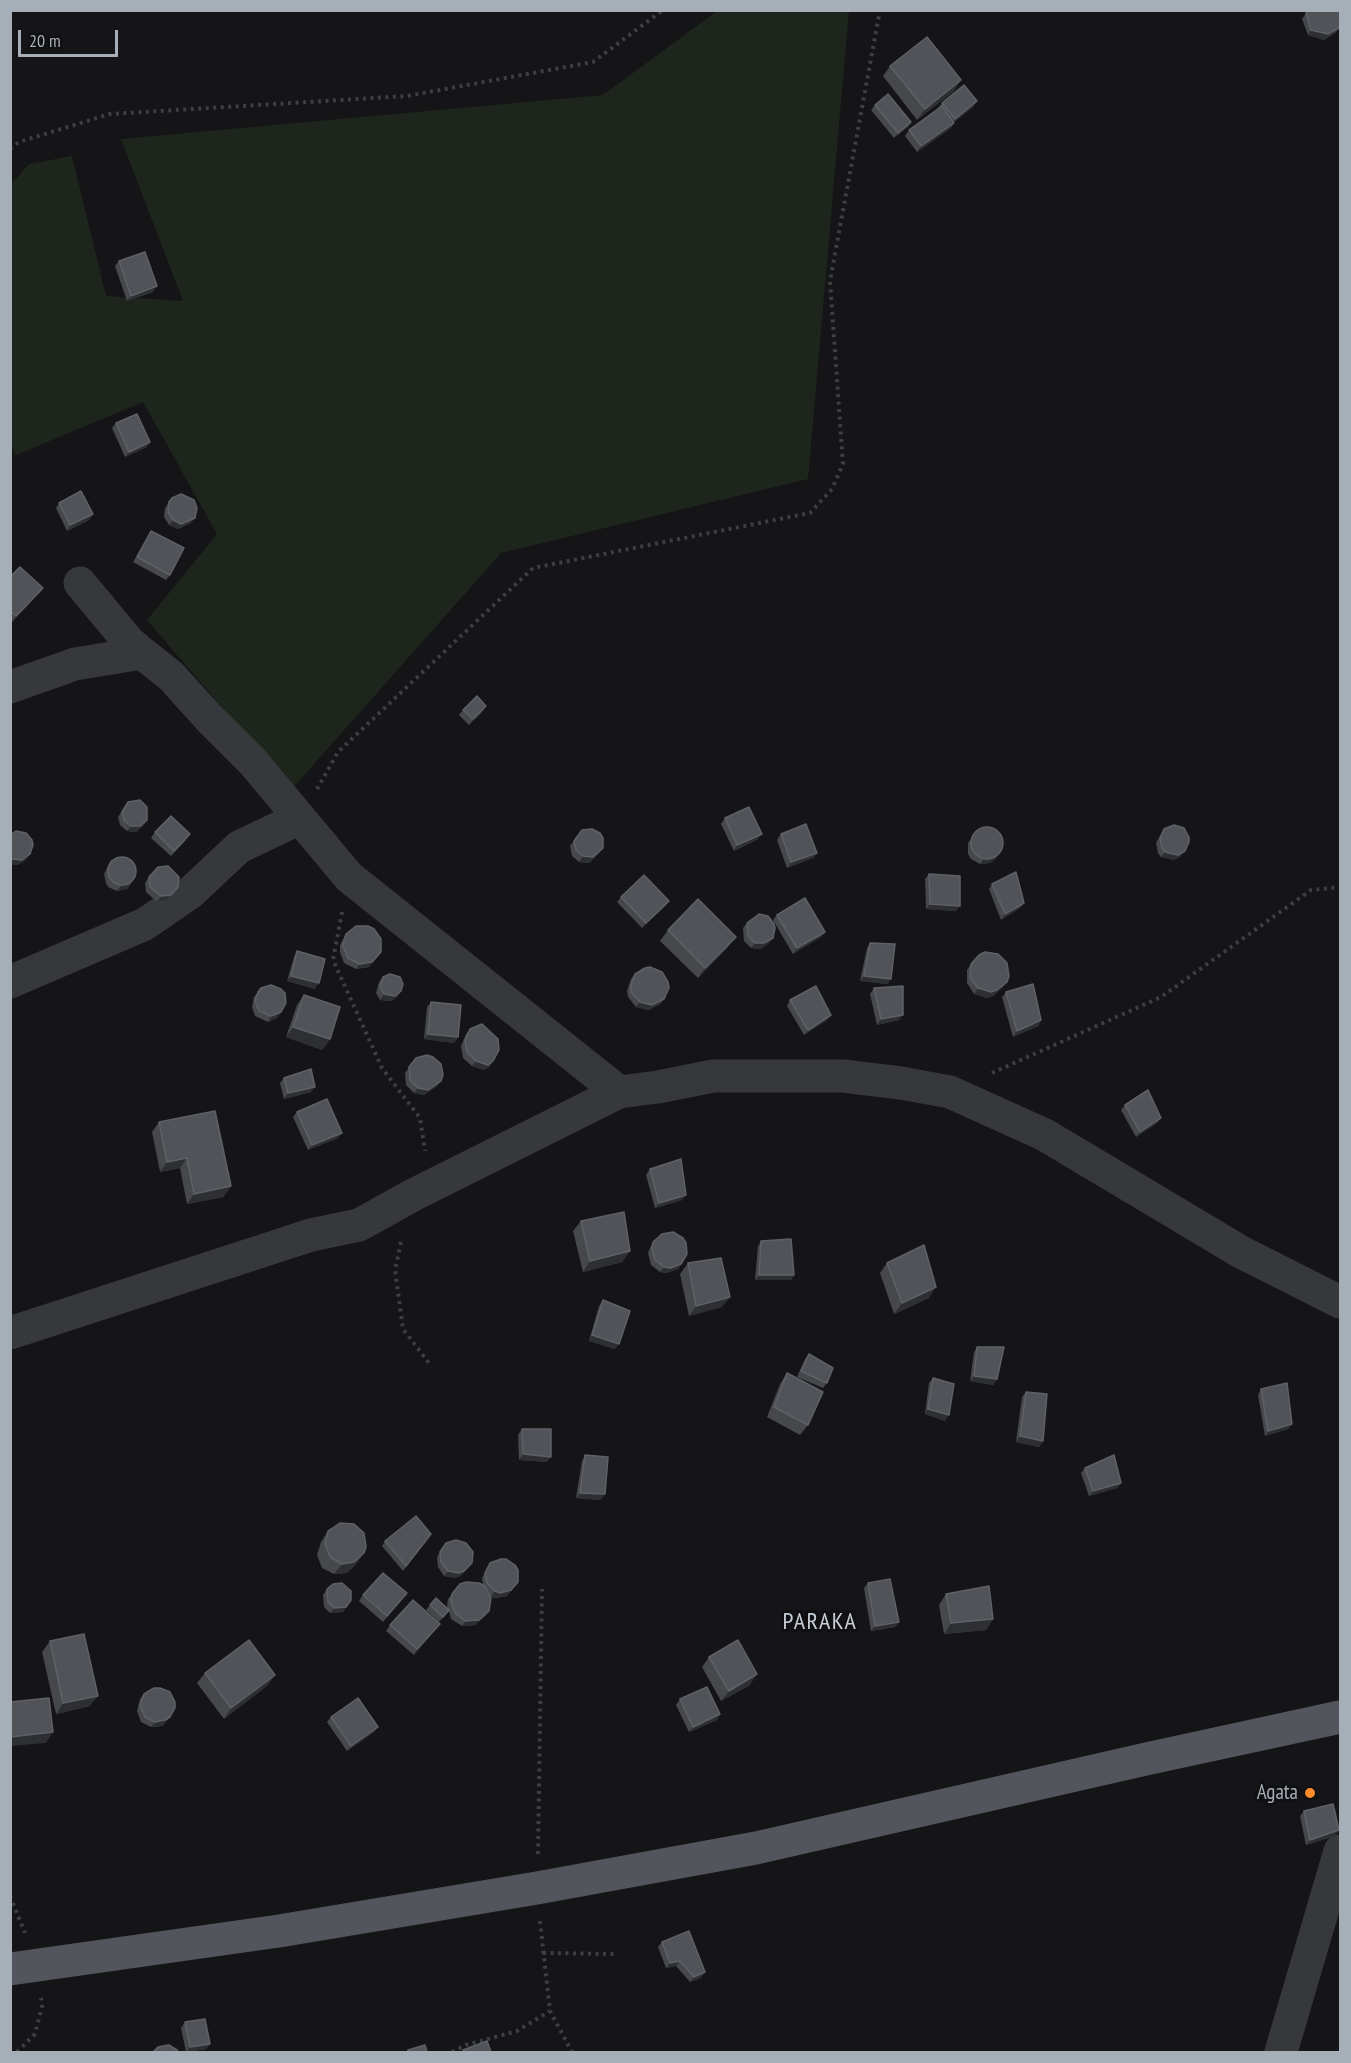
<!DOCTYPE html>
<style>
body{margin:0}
#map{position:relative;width:1351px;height:2063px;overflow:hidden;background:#151517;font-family:"PT Sans Narrow",sans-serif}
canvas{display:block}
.frame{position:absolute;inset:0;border:12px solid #a6afb8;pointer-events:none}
.scale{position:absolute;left:18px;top:30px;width:100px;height:27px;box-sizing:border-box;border:3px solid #a6afb8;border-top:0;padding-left:8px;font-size:18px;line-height:21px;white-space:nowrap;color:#a6afb8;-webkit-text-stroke:4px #101012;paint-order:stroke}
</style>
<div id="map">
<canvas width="1351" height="2063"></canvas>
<div class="frame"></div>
<div class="scale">20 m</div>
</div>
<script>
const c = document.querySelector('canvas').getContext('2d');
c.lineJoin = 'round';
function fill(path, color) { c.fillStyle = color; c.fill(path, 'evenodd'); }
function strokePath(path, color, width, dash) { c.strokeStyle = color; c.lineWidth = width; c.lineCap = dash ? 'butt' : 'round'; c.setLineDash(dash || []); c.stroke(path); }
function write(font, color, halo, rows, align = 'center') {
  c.font = font + ' "PT Sans Narrow",sans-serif'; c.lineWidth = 6; c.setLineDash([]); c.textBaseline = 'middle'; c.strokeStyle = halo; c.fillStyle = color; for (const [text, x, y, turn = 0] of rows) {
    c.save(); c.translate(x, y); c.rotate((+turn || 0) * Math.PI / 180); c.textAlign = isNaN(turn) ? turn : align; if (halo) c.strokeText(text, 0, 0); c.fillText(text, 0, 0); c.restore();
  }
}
const green = new Path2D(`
 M717 11H849L808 479 501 553 292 789 147 620 217 534 143 402 16 455 10 444V185L29 164 72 156 106 296 183 301 121 139 603 95Z`);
const path = new Path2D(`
 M10 149 19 142 110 114 407 96 593 62 663 10
 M317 789 338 752 533 568 810 513 832 489 843 464 830 281 880 10
 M342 912 333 960 382 1068 420 1118 425 1151
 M992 1073 1161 997 1311 890 1340 887
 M401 1242 395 1270 403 1329 429 1363
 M538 1854 542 1589
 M10 1896 25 1933
 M540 1921 550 2011 572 2052
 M543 1953 616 1954
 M17 2052 35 2034 42 2007 41 1998
 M452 2052 466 2045 517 2031 550 2011`);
const minor = new Path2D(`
 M80 583 129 642 142 653
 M10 687 75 664 142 653 171 676 209 718 253 762 349 877 619 1092 658 1087 713 1076H843L901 1083 950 1092 1045 1135 1241 1252 1340 1302
 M10 982 145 924 190 893 239 847 300 818
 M10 1333 311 1235 359 1225 415 1194 619 1092
 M1281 2052 1340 1851`);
const major = new Path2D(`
 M10 1969 279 1931 537 1888 756 1848 1146 1759 1340 1717`);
const wall = new Path2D(`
 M1306 13 1339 28 1335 33 1324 40 1308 35 1302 19Z
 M890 66 954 91 917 120 883 76Z
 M977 101 973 107 954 122 951 128 917 152 905 136 909 130 939 109 938 108 942 103Z
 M875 105 911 122 908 127 894 138 871 110Z
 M1340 154H1341V168L1339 164Z
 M119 261 153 292 127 301 115 266Z
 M116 423 147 447 125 457 112 428Z
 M169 502 191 523 178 529 169 525 164 517 165 508Z
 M59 503 93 514 89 520 67 531 56 508Z
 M151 531 170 575 166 580 133 562Z
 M10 577 43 588 39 593 12 622 10 620Z
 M463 710 483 711 469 725 459 715Z
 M128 802 147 820 144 825 136 832 127 831 120 825 118 817Z
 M725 818 758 839 734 851 721 824Z
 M1164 829 1181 856 1174 860 1161 857 1158 853 1156 843Z
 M582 830 599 853 589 863 579 862 572 856 570 846Z
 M155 832 186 840 171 856 151 838Z
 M781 834 817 853 813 858 787 868 777 840Z
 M972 838 998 855 994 860 990 863 980 864 971 859 968 854V843Z
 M111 860 136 876 127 889 117 891 108 887 106 883 104 874Z
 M929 874 956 911 926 909 925 879Z
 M149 877 178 887 167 900 157 902 146 892 145 883Z
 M992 884 1024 903 1020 908 1001 920 989 889Z
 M621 897 665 906 642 928 617 902Z
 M777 915 825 932 821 937 793 954 773 920Z
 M747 923 769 943 761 949 751 948 744 941 743 928Z
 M668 930 728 947 698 978 660 941Z
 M346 934 381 952 369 967 356 969 344 963 340 952V945Z
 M870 943 888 984 860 981 867 948Z
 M297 951 315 989 287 981 294 957Z
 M971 964 1007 982 1003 987 993 996 987 998 974 994 967 983V970Z
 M635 974 664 999 660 1004 649 1010 636 1007 628 997 627 991 631 979Z
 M383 977 401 991 397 997 391 1001 380 1000 376 993 379 982Z
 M874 988 899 1020 877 1025 870 994Z
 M258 992 281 1012 277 1018 268 1022 255 1016 252 1007 254 997Z
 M1006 992 1041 1020 1038 1026 1013 1037 1002 997Z
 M304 995 330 1039 322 1050 286 1037 297 1005Z
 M790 1000 827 1020 804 1035 787 1006Z
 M431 1002 458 1037 454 1043 424 1039 427 1007Z
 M470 1029 493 1061 489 1067 484 1070 472 1066 463 1058 461 1046 466 1034Z
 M416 1058 441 1081 437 1086 424 1095 414 1093 406 1085 405 1073Z
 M284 1078 311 1092 284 1099 280 1083Z
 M1125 1105 1161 1118 1157 1123 1136 1137 1121 1110Z
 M297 1112 338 1138 308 1150 293 1117Z
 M159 1122 231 1186 223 1197 187 1204 180 1168 160 1172 152 1132Z
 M650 1169 682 1200 655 1208 646 1175Z
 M581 1221 630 1251 622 1262 583 1272 573 1231Z
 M761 1241 794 1275 791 1280H755L758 1246Z
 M653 1242 681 1264 678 1269 666 1273 660 1272 651 1265 648 1253 650 1248Z
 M688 1263 722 1307 689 1316 680 1274Z
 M887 1263 929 1298 894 1314 880 1273Z
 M603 1300 615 1349 589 1341 599 1306Z
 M977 1347 997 1379 993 1385 970 1381 974 1352Z
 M809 1354 827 1383 823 1388 797 1377 805 1359Z
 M787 1373 808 1425 800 1435 767 1417 780 1384Z
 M933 1378 945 1421 925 1414 929 1383Z
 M1261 1389 1292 1424 1288 1429 1265 1436 1258 1395Z
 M1026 1392 1043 1441 1039 1447 1016 1442 1022 1397Z
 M522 1429 547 1462 519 1460 518 1435Z
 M585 1455 601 1500 576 1498 582 1461Z
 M1085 1468 1121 1483 1117 1488 1089 1496 1081 1473Z
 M328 1531 357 1563 347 1573 334 1574 322 1568 317 1555 321 1542Z
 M431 1534 403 1571 382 1546 385 1541Z
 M446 1543 468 1568 460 1576 455 1578 444 1576 438 1567 437 1557Z
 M490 1563 514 1587 507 1596 496 1598 491 1597 489 1611 485 1616 475 1625 462 1626 451 1619 449 1611 439 1622 426 1610 430 1605 448 1610 447 1606 448 1599 452 1594 483 1585 482 1578Z
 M868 1583 899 1622 895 1627 871 1631 864 1588Z
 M327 1589 351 1600 343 1612 330 1613 324 1607 323 1595Z
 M407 1593 383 1622 359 1601 363 1595Z
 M946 1594 993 1619 986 1630 944 1634 939 1605Z
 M440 1624 414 1655 386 1631 390 1625Z
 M50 1641 90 1706 56 1714 42 1652Z
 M709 1657 750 1685 721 1701 702 1667Z
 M205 1673 268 1685 224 1719 197 1683Z
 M144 1694 170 1717 166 1722 162 1726 151 1727 141 1722 137 1711 140 1699Z
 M680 1699 720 1714 717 1720 689 1732 676 1705Z
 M331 1717 378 1727 374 1732 347 1751 327 1722Z
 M1304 1811 1335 1836 1306 1845 1300 1816Z
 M662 1942 701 1978 690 1982 676 1966 666 1968 658 1947Z
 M185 2022 210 2044 206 2049 186 2052 181 2028Z`);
const shadedWall = new Path2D(`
 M1339 28 1335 33 1324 40 1308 35 1311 30Z
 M961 80 954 91 917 120 925 109Z
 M977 101 973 107 951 125 955 119Z
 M911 122 908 127 894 138 898 133Z
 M954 123 951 128 917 152 921 146Z
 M157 286 153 292 127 301 131 296Z
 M150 442 147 447 125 457 129 452Z
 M93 514 89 520 67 531 70 525Z
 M195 518 191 523 178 529 169 525 173 520Z
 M43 588 39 593 12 622 16 616Z
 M486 706 483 711 469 725 473 719Z
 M147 820 144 825 136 832 127 831 131 826Z
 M762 834 758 839 734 851 737 845Z
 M603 848 599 853 589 863 579 862 583 856Z
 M1185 851 1181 856 1174 860 1161 857 1165 852Z
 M817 853 813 858 787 868 791 862Z
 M30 854 26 860 18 865H10V862L12 859Z
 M998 855 994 860 990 863 980 864 984 859Z
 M130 883 127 889 117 891 121 886Z
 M178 887 167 900 157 902 161 896Z
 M669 901 665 906 642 928 646 923Z
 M1024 903 1020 908 1001 920 1005 914Z
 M930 904 960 906 956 911 926 909Z
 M825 932 821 937 793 954 797 948Z
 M736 937 728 947 698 978 705 968Z
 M773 938 769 943 761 949 751 948 755 943Z
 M381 952 369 967 356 969 360 964Z
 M291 976 319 983 315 989 287 981Z
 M864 976 891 979 888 984 860 981Z
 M1007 982 1003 987 993 996 987 998 974 994 978 988Z
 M401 991 397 997 391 1001 380 1000 384 994Z
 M664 999 660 1004 649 1010 636 1007 640 1002Z
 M281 1012 277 1018 268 1022 271 1016Z
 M831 1015 827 1020 804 1035 808 1030Z
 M903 1015 899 1020 877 1025 881 1019Z
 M1041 1020 1038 1026 1013 1037 1017 1031Z
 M293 1027 330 1039 322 1050 286 1037Z
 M428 1034 458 1037 454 1043 424 1039Z
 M476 1061H493L489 1067 484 1070 472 1066Z
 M441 1081 437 1086 424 1095 414 1093 418 1088Z
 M315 1087 311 1092 284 1099 288 1093Z
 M1161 1118 1157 1123 1136 1137 1140 1132Z
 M342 1133 338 1138 308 1150 312 1145Z
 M187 1158 180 1168 160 1172 167 1162Z
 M231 1186 223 1197 187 1204 194 1194Z
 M686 1195 682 1200 655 1208 659 1203Z
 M630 1251 622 1262 583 1272 590 1261Z
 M681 1264 678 1269 666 1273 660 1272 664 1267Z
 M759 1275H794L791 1280H755Z
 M936 1287 929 1298 894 1314 902 1303Z
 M730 1297 722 1307 689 1316 696 1306Z
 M592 1335 619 1344 615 1349 589 1341Z
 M974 1376 997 1379 993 1385 970 1381Z
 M928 1409 949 1415 945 1421 925 1414Z
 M1292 1424 1288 1429 1265 1436 1268 1431Z
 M1020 1436 1043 1441 1039 1447 1016 1442Z
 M523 1454 551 1457 547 1462 519 1460Z
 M1121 1483 1117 1488 1089 1496 1093 1491Z
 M580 1493 605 1494 601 1500 576 1498Z
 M364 1553 357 1563 347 1573 334 1574 342 1564Z
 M472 1563 468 1568 460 1576 455 1578 444 1576 448 1571Z
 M518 1582 507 1596 496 1598 491 1597 495 1591Z
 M346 1607 343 1612 330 1613 334 1608Z
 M489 1611 485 1616 475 1625 462 1626 465 1621Z
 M993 1619 986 1630 944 1634 951 1623Z
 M899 1622 895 1627 871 1631 875 1626Z
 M440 1624 436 1629 414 1655 417 1649Z
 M757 1674 750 1685 721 1701 729 1691Z
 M275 1675 268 1685 224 1719 231 1708Z
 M98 1696 90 1706 56 1714 63 1703Z
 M720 1714 717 1720 689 1732 693 1727Z
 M170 1717 166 1722 162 1726 151 1727 155 1722Z
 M378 1727 374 1732 347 1751 351 1746Z
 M53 1732 46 1743 10 1746V1737Z
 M1339 1830 1335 1836 1306 1845 1310 1840Z
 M680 1961 676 1966 666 1968 670 1963Z
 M705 1972 701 1978 690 1982 694 1977Z
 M210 2044 206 2049 186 2052 190 2047Z`);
const building = new Path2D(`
 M1309 10H1338L1341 14V22L1339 28 1328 34 1311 30 1306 13Z
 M927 37 961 80 925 109 890 66Z
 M964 85 977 101 955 119 942 103Z
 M888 94 911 122 898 133 875 105Z
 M942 106 954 123 921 146 909 130Z
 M145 252 157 286 131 296 119 261Z
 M137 414 150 442 129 452 116 423Z
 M81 491 93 514 70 525 59 503Z
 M181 494 194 500 197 508 195 518 181 524 173 520 168 512 169 502 172 498Z
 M151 531 184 548 170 575 137 557Z
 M20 567 43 588 16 616 10 611V577Z
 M477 696 486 706 473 719 463 710Z
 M140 800 147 807V820L140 826H131L124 820 122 812 128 802Z
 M749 807 762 834 737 845 725 818Z
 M171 816 190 834 174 851 155 832Z
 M806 824 817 853 791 862 781 834Z
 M1174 825 1184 828 1189 837V842L1185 851 1178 855 1165 852 1162 848 1160 838 1164 829Z
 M971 843a16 16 0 1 1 32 0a16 16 0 1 1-32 0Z
 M592 829 600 833 603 838V848L593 857 583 856 576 850 574 841 582 830Z
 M16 831 26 833 32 840 33 845 30 854 22 860 12 859 10 857V835Z
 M108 871a14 14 0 1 1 28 0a14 14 0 1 1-28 0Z
 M168 866 179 877 178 887 171 895 161 896 150 887 149 877 158 867Z
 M1016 872 1024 903 1005 914 992 884Z
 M929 874 960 876V906L930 904Z
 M644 875 669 901 646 923 621 897Z
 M805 898 825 932 797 948 777 915Z
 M698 899 736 937 705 968 668 930Z
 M759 914 768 916 774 924 775 928 773 938 764 943H755L748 936 747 923Z
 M356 926H368L374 929 381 939V952L372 962 360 964 348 958 343 946 344 940 346 934Z
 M870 943 895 944 891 979 864 976Z
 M297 951 325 959 319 983 291 976Z
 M985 952 998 954 1007 963 1009 976 1007 982 997 990 991 992 978 988 970 978 971 964 979 955Z
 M650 967 662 972 668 982 669 988 664 999 652 1005 640 1002 631 992V985L635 974 645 968Z
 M390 974 400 977 403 984 401 991 395 996 384 994 380 987 383 977Z
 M1033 984 1041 1020 1017 1031 1006 992Z
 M271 985 281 989 285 993 286 1003 281 1012 271 1016 259 1011 255 1001 258 992 261 988Z
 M816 986 831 1015 808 1030 790 1000Z
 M903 986V1015L881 1019 874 988Z
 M304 995 340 1007 330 1039 293 1027Z
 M431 1002 461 1005 458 1037 428 1034Z
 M482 1024 498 1039 499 1050 493 1061 488 1065 476 1061 467 1052 465 1041 470 1029Z
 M427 1055 433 1057 441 1064 443 1075 441 1081 428 1090 418 1088 410 1080 409 1067 416 1058Z
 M311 1069 315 1087 288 1093 284 1078Z
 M1148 1090 1161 1118 1140 1132 1125 1105Z
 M327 1099 342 1133 312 1145 297 1112Z
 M215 1111 231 1186 194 1194 187 1158 167 1162 159 1122Z
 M681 1159 686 1195 659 1203 650 1169Z
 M624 1212 630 1251 590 1261 581 1221Z
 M673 1232 683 1238 686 1243 687 1254 681 1264 670 1268 664 1267 655 1260 652 1248 653 1242 662 1234Z
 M791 1239 794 1275H759L761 1241Z
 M924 1245 936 1287 902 1303 887 1263Z
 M721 1258 730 1297 696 1306 688 1263Z
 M603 1300 630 1311 619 1344 592 1335Z
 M977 1347H1004L997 1379 974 1376Z
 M809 1354 833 1368 827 1383 801 1371Z
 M787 1373 823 1392 808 1425 774 1407Z
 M933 1378 954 1384 949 1415 928 1409Z
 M1287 1383 1292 1424 1268 1431 1261 1389Z
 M1026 1392 1047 1394 1043 1441 1020 1436Z
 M522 1429H551V1457L523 1454Z
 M585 1455 608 1457 605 1494 580 1493Z
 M1114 1455 1121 1483 1093 1491 1085 1468Z
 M416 1516 431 1534 406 1566 385 1541Z
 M340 1523 354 1524 364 1533 366 1547 364 1553 354 1562 342 1564 330 1557 325 1544 328 1531Z
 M456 1540 466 1543 473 1552 472 1563 464 1571 458 1573 448 1571 441 1562 440 1552 446 1543Z
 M501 1559H506L515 1565 518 1570V1582L511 1590 500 1593 495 1591 487 1583 485 1573 490 1563Z
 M383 1573 407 1593 387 1616 363 1595Z
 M890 1579 899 1622 875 1626 868 1583Z
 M466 1582 479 1583 485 1586 491 1598 489 1611 479 1620 465 1621 455 1613 451 1601 452 1594 460 1584Z
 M342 1583 351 1591V1600L346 1607 334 1608 328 1602 327 1589 333 1584Z
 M989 1586 993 1619 951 1623 946 1594Z
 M436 1598 449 1610 443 1617 430 1605Z
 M413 1600 440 1624 417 1649 390 1625Z
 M84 1634 98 1696 63 1703 50 1641Z
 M249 1640 275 1675 231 1708 205 1673Z
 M738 1640 757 1674 729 1691 709 1657Z
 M707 1687 720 1714 693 1727 680 1699Z
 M154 1688H160L170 1692 175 1702V1708L170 1717 165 1720 155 1722 145 1717 140 1705 144 1694Z
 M49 1698 53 1732 10 1737V1702Z
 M358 1698 378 1727 351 1746 331 1717Z
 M1333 1804 1339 1830 1310 1840 1304 1811Z
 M689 1931 705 1972 694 1977 680 1961 670 1963 662 1942Z
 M205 2019 210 2044 190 2047 185 2022Z
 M487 2041 491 2052H464L463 2050Z
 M169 2045 177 2050 178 2052H153L158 2047Z
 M425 2045 427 2052H408V2050Z`);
const markers = [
 [1310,1793,6,"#fa8d2a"]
];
const poiNames = [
 ["Agata",1298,1793]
];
const quarterNames = [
 ["PARAKA",820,1622]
];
fill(green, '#1d251d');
strokePath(path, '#3c3f43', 4, [3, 4.5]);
strokePath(minor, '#36383c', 33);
strokePath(major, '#52555b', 33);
fill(wall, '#46484c');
fill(shadedWall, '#2e2f32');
fill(building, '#515358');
strokePath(building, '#5e6167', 1.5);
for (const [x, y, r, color] of markers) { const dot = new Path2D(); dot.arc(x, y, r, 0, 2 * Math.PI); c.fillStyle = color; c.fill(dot); strokePath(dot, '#101012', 2); }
write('21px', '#a6afb8', '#101012', poiNames, 'right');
c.letterSpacing = '1.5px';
write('24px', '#c7cdd4', '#101012', quarterNames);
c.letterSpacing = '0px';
</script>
